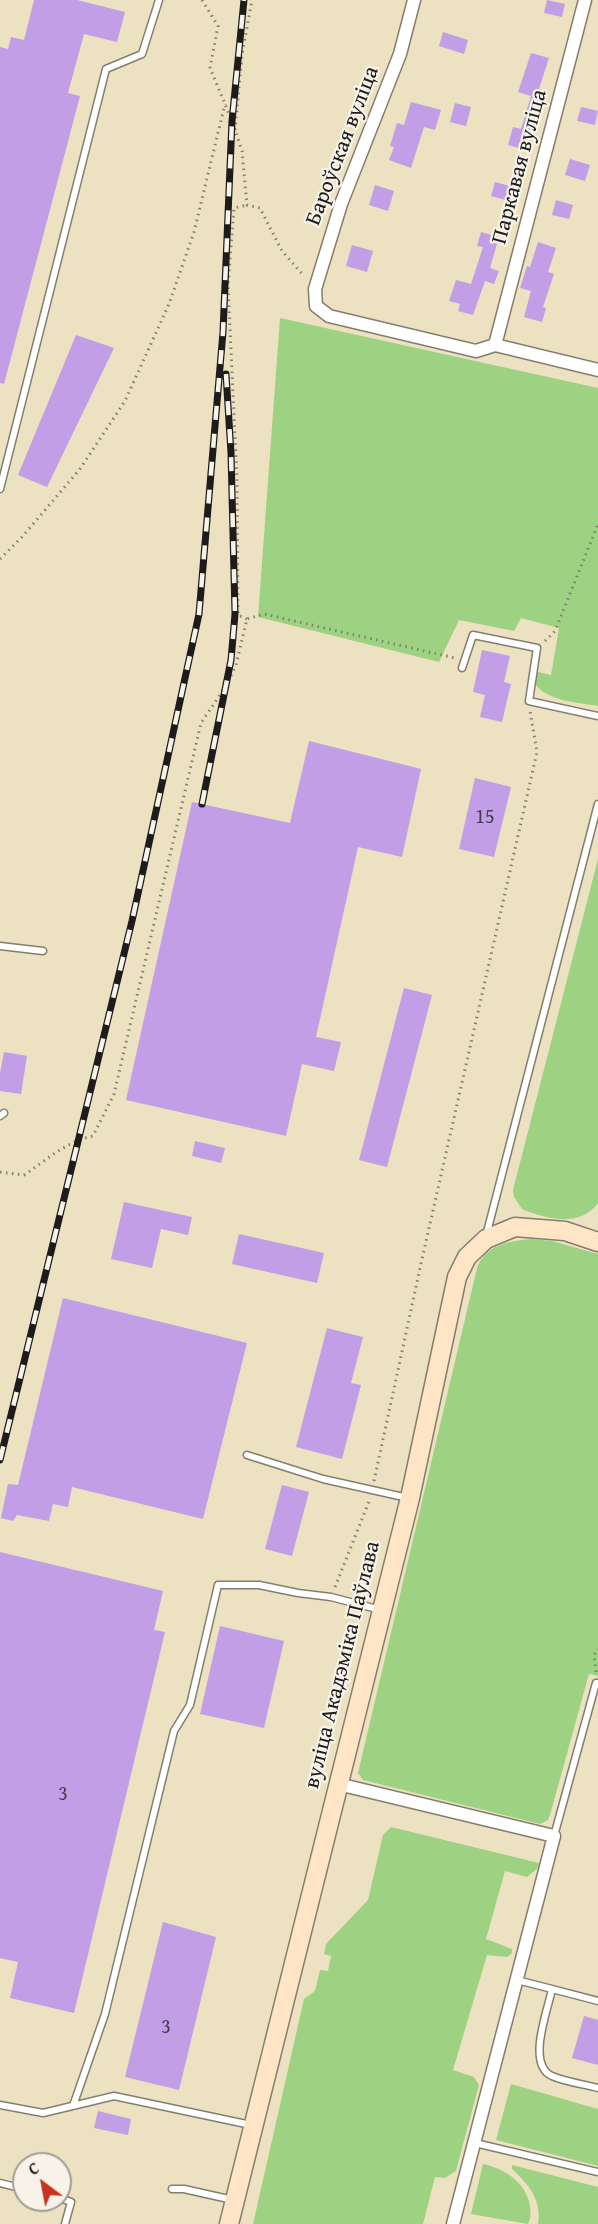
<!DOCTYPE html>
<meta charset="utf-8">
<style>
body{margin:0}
#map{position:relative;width:598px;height:2224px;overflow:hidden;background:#ece1c1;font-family:"Gentium Book Plus",serif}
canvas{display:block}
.north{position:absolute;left:12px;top:2152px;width:60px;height:60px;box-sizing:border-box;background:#f7f3e8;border:2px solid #9f9d96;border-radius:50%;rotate:328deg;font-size:16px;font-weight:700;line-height:24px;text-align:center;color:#1c1c1c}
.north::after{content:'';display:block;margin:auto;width:21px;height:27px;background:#c8321e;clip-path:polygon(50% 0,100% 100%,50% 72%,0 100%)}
</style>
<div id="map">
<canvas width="598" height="2224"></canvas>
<div class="north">С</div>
</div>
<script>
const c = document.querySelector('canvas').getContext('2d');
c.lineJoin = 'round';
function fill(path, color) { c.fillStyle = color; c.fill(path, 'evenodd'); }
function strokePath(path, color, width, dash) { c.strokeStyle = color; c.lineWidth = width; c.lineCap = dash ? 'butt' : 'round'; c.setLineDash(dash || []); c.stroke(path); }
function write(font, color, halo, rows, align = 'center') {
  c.font = font + ' "Gentium Book Plus",serif'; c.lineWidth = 4.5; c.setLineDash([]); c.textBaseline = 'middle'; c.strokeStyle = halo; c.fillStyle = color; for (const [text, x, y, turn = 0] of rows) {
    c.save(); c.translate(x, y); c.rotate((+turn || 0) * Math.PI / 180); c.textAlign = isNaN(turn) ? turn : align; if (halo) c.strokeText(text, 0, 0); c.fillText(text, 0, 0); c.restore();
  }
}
const green = new Path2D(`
 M280 318 598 388V706C576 702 546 702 533 681L538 672 551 675 559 628 521 618 514 631 459 620 439 662 258 617Z
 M598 859V1203C580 1228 546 1219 522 1209L514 1197 513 1190Z
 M531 1239 552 1241 598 1254V1676L589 1674 550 1815 548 1820 540 1824 363 1780 358 1773 477 1268C485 1245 509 1241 531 1239Z
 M391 1827 539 1863 537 1869 527 1877 505 1871 486 1939 512 1949V1953L507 1957 487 1955 453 2070 474 2077 479 2085 456 2171 445 2178 435 2177 423 2224H253L304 1999 315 1991 320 1970 328 1971 331 1956 324 1954 326 1944 368 1900 383 1835Z
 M511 2084 598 2109V2166L496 2140Z
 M483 2164C505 2169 526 2182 530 2206 531 2213 531 2218 528 2224L471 2214Z
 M512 2165 598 2187V2224H538C542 2200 529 2185 512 2169Z`);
const building = new Path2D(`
 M34 0H77L125 12 117 42 84 34 68 93 80 96 4 384 0 383V47L8 49 11 37 24 40Z
 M547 0 565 4 562 17 544 13Z
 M443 32 468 40 464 54 439 46Z
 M531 53 549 58 539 89 544 91 530 142 528 141 526 150 508 145 513 127 521 129 531 96 518 92Z
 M411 102 441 110 435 130 424 127 411 168 389 160 394 147 390 146 397 123 404 125Z
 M455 103 471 107 466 126 450 122Z
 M581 107 598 111 595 125 577 121Z
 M570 159 590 165 585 181 565 175Z
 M495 182 513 187 509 201 491 196Z
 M375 185 394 191 388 211 369 205Z
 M556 200 573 205 569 219 552 215Z
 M481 232 499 237 490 268 499 271 494 284 485 281 473 315 458 311 460 304 449 301 456 280 471 284 483 247 477 246Z
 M538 242 556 248 548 272 554 274 543 307 546 308 542 322 524 317 531 291 520 288 527 266 530 267Z
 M352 245 373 251 367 272 346 266Z
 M76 335 114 348 47 487 18 475Z
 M482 650 510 656 504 682 511 684 502 722 480 717 485 695 473 692Z
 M309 741 421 769 402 857 358 847 316 1037 341 1042 334 1071 302 1064 286 1136 126 1100 192 802 290 823Z
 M475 778 511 787 494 857 459 849Z
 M404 988 432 995 387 1167 359 1160Z
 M4 1052 27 1056 21 1094 0 1091V1073Z
 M195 1141 225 1148 221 1163 192 1156Z
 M124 1202 192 1217 188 1235 161 1229 152 1268 111 1259Z
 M239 1234 324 1253 317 1283 232 1264Z
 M63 1298 247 1343 203 1519 72 1487 68 1507 53 1504 49 1521 17 1515 13 1521 1 1518 8 1484 18 1485Z
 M327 1328 363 1337 351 1383 361 1385 342 1459 296 1447Z
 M282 1485 309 1492 292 1556 265 1549Z
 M0 1552 163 1591 154 1630 165 1632 74 2013 10 1998 18 1962 0 1958Z
 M220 1626 284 1641 264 1728 200 1714Z
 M163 1922 216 1937 179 2090 125 2077Z
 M584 2016 598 2020V2065L572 2058Z
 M98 2111 131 2119 128 2135 94 2128Z`);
const path = new Path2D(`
 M202 0 218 26 210 68 232 121 242 151 247 205 260 208 282 251 304 276
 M235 130 242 55 252 0
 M0 559 22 537 80 469 125 401 169 304 194 232 225 104
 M247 619 238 615 237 480 228 285 234 208 247 205
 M545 641 555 631 598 524
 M0 1172 24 1175C47 1160 65 1142 93 1136L114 1094 201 723 226 686 236 665 247 619 264 614 455 658
 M374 1481 422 1259 537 752 530 711
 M335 1587 370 1499
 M596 1672 594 1655 598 1649`);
const service = new Path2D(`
 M0 489 106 69 142 54 159 0
 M462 668 473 635 537 648 529 701 598 716
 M0 946 43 951
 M0 1116 4 1113
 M486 1236 598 804
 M247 1455 323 1479 408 1498
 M554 1836 596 1683H598
 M517 1980 552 1989C548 2010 526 2064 552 2076 566 2082 583 2084 598 2088
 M552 1989 598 2001
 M0 2105 43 2113 114 2096 251 2125
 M73 2106 105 2014 174 1731 190 1705 218 1585H259L298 1593 331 1597 381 1610
 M475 2143 598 2172
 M0 2183 24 2189
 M172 2189H184L233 2200
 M60 2198 71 2202 65 2224`);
const minor = new Path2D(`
 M414 0 400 54 341 204 315 289 316 306 329 316 476 351 495 345 598 370
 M495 345 585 0
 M338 1784 554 1836 453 2224`);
const secondary = new Path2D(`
 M229 2224 410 1498 457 1277 467 1257 486 1239 515 1227 565 1231 598 1242`);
const rail = new Path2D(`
 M202 804 231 660 235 614 231 453 226 374
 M0 1460 132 921 199 614 223 332 232 121 244 0`);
const numberNames = [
 ["15",485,818],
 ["3",63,1795],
 ["3",166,2028]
];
const streetNames = [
 ["Бароўская вуліца",343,146,-69],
 ["Паркавая вуліца",520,167,-75],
 ["вуліца Акадэміка Паўлава",343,1665,-76]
];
fill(green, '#9ed283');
fill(building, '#c19ee6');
strokePath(service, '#847e6e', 9);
strokePath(minor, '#847e6e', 15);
strokePath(secondary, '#847e6e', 21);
strokePath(path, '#847e6e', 3, [1.5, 4.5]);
strokePath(service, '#fff', 6);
strokePath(minor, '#fff', 12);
strokePath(secondary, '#fee5c5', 18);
strokePath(rail, '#1c1c1c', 7);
strokePath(rail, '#f7f3e8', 4.5, [14]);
write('20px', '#453c4e', null, numberNames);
write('22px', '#1c1c1c', '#f7f3e8', streetNames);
</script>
